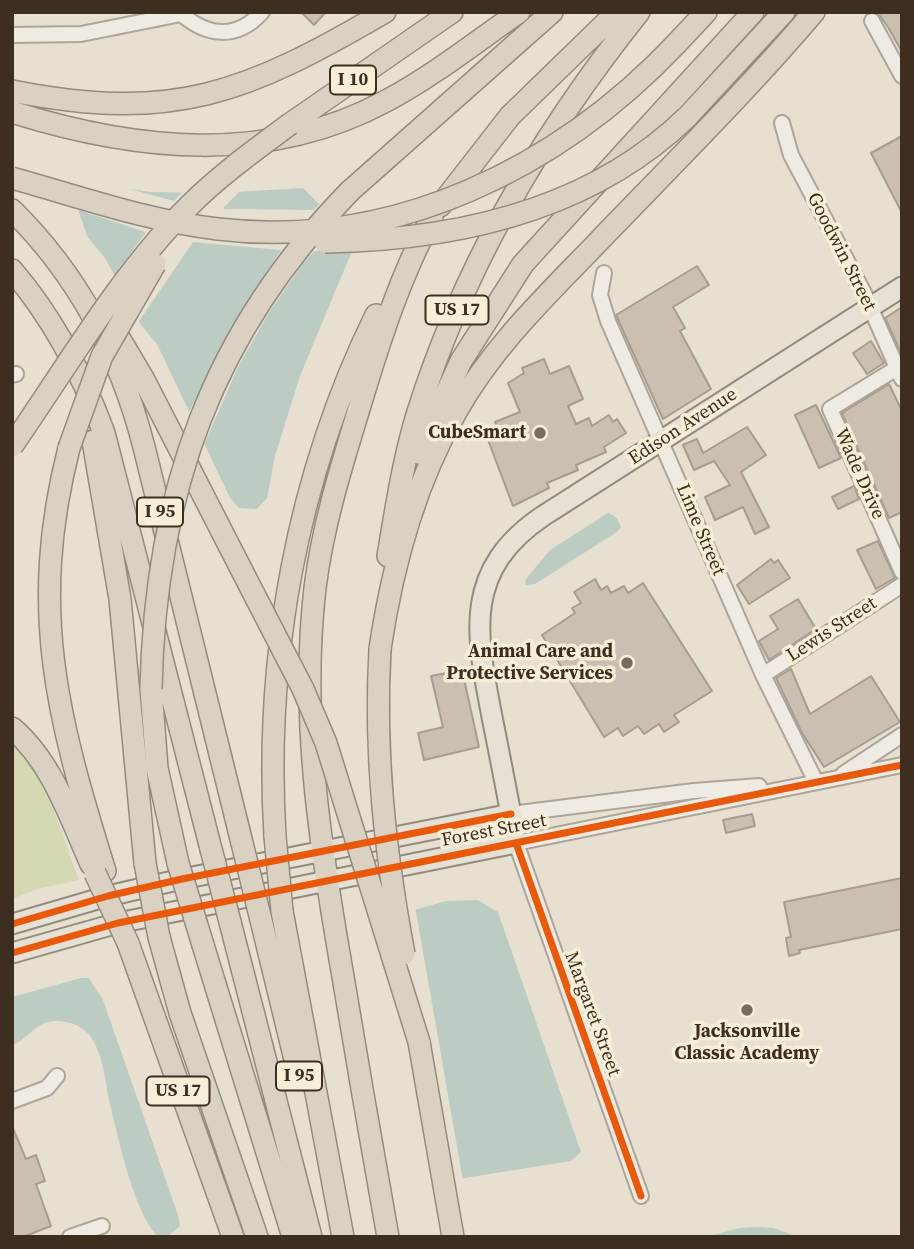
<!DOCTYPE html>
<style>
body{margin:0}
#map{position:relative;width:914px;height:1249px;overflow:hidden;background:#e7e0d1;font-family:"Source Serif 4",serif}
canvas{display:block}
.frame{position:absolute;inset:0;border:14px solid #3d2e20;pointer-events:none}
</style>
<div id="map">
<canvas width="914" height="1249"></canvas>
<div class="frame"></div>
</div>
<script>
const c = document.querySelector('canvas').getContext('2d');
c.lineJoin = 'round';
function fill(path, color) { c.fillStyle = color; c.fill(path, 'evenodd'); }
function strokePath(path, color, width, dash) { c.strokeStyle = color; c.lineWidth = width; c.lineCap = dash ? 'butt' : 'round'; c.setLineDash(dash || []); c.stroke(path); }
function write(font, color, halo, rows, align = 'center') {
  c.font = font + ' "Source Serif 4",serif'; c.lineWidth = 7; c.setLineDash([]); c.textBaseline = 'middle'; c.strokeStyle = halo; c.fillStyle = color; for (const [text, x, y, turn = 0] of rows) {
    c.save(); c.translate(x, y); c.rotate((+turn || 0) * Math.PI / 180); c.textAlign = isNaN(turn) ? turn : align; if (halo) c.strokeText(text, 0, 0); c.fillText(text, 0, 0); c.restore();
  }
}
const green = new Path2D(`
 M12 741 44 783 79 880 37 889 12 899Z`);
const water = new Path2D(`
 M115 187 151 192 218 193 303 188 322 207 352 251 300 376 275 456 267 498 257 509 239 508 230 498 157 344 141 325 105 258 87 236 78 209Z
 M608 513C616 515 618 520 621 527L617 532 535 584 526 585 525 580 550 550Z
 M478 900 498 912 581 1152 571 1161 446 1181 414 910 446 901Z
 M81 978H89L103 1000 178 1215 180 1226 167 1237 157 1236C133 1209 119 1141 110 1104 105 1082 104 1057 91 1037 82 1025 68 1020 53 1021 34 1023 28 1040 12 1045V997Z
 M756 1227 773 1228 799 1237H706L740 1228Z`);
const pier = new Path2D(`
 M107 183 174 201 185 189 243 188 223 208 225 209 313 210 322 202 337 213 355 249 314 251 302 265 270 311 239 365 203 447 188 414 232 325 281 250 193 242 137 324 112 279 146 232 75 209 82 194 97 185Z
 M415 906 463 1181 447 1185 394 943 402 917Z`);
const building = new Path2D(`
 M301 12H326L314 25Z
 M877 12H902V52L888 27Z
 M902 136V213L871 153Z
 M697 266 709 285 673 307 685 328 680 331 711 389 663 419 616 315Z
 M902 307V355L885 318Z
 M871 341 884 363 867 374 853 353Z
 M544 359 550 374 569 366 583 399 568 406 576 424 589 418 592 426 609 415 613 422 617 419 626 433 604 447 606 452 576 465 578 470 547 483 549 488 513 506 485 432 497 427 495 422 520 412 508 383 524 373 522 368Z
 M889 384 902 411V512L889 518 842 413Z
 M816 405 841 458 819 468 795 415Z
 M747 427 766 455 741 472 769 527 755 534 743 507 715 520 705 497 730 485 714 461 694 470 683 445 697 439 703 453Z
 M854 486 859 499 838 509 832 497Z
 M878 541 895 578 876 589 857 550Z
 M771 559 774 563 778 560 790 578 749 604 737 585Z
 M595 579 601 590 607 586 611 593 624 586 628 593 643 583 712 691 674 715 679 722 664 732 659 724 644 734 638 726 623 736 618 728 604 737 542 635 575 613 572 608 581 603 574 592Z
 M798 599 816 629 769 660 759 641 778 629 770 616Z
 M791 669 810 714 871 676 900 722 824 767 802 733 776 678Z
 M462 670 479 747 424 760 418 733 443 727 431 676Z
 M752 814 755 826 726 833 723 820Z
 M902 878V929L799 950 800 953 789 956 786 938 791 937 784 902Z
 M12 1126 26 1159 36 1155 45 1181 36 1184 51 1226 23 1237H12Z`);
const minor = new Path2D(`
 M179 12C206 36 236 41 262 12
 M872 21 902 76
 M12 35 81 34 181 14
 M782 123 791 155 864 293 902 379
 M604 273 600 295 608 321 763 675 816 782
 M897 368 830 409 902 572
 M12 375 16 374
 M763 675 902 585
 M843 774 902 735
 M511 814 694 791 759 786
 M12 1101 47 1088 57 1076
 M641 1196 516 843 902 765
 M70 1237 102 1226`);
const major = new Path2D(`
 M12 924 108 896 182 879 511 814
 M12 953 118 923 516 843C509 802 501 762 493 722 477 638 460 572 543 516L902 287`);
const highway = new Path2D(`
 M677 43 706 12
 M12 91C174 123 246 93 385 12
 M12 112C137 151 267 165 386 101 433 76 476 42 519 12
 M687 117 784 12
 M290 124 452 12
 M350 191 552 12
 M440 206 510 116 617 12
 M12 210C78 275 121 357 144 447L242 843
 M12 270C53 318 82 373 104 433L211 849
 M108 319 143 378 256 598
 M93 441 120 599 145 863
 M69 448C28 609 57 717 105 871
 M419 453 461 361 523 264 753 12
 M388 556C396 509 403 461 417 415 463 268 543 132 639 12
 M380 649C392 568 415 483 456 412 493 346 547 295 599 241 671 166 746 92 814 12
 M151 689 157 768 178 863
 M12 728C52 762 70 817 91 864
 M275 836C264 658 297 476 376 315
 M282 911 343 1237
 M260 916 298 1072
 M230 922 311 1237
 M159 937 180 1013 257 1237
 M128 943 233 1237
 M203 945 293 1237
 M419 1042 453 1237
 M388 1237C372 1148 357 1060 342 971 320 845 300 717 315 588 323 523 343 461 362 399 381 336 401 275 432 217`);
const highwayBridge = new Path2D(`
 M12 178C80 197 148 221 218 229 393 250 559 168 677 43
 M325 242C457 240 590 211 687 117
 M12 446C68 365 120 275 190 205 220 175 255 150 290 124
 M69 448 102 356 155 264
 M256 598 303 689 326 743 419 1042
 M380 649C374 753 385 852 404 954
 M151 689C155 493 212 332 350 191
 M275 836 282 911
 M242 843 260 916
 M211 849 230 922
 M145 863 159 937
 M178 863 203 945
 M95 873 128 943`);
const cycleway = new Path2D(`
 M516 843 641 1196
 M12 924 108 896 182 879 511 814
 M12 953 118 923 902 765`);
const markers = [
 [540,433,7,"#786c5e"],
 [627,663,7,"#786c5e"],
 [747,1010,7,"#786c5e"]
];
const shields = [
 [353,80,46],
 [457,310,63],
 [160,512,46],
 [299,1076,46],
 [178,1091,63]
];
const shieldNames = [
 ["I 10",353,80],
 ["US 17",457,310],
 ["I 95",160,512],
 ["I 95",299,1076],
 ["US 17",178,1091]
];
const streetNames = [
 ["Goodwin Street",841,252,63],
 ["Edison Avenue",683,427,-33],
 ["Wade Drive",859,474,66],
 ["Lime Street",700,530,67],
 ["Lewis Street",832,630,-33],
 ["Forest Street",494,831,-11],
 ["Margaret Street",592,1014,70]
];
const poiNames = [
 ["CubeSmart",526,433],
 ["Animal Care and",613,652],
 ["Protective Services",613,674],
 ["Jacksonville",747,1032,"center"],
 ["Classic Academy",747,1054,"center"]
];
fill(green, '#d6d7b3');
fill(water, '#bcccc2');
fill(pier, '#e7e0d1');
fill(building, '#cbbfb2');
strokePath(building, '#a89c90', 2);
strokePath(minor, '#ada599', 18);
strokePath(major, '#928b80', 23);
strokePath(highway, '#928b80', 24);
strokePath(minor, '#efebe3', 14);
strokePath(major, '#e6e1d4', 19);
strokePath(highway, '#dad1c2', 21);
strokePath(highwayBridge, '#928b80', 24, []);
strokePath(highwayBridge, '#dad1c2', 21);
strokePath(cycleway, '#e8590c', 7);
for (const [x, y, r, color] of markers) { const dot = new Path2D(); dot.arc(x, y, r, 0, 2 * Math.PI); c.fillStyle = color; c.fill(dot); strokePath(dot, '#f7eed8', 2.5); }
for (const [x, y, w] of shields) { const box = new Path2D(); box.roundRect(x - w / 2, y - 14.5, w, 29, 5); c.fillStyle = '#f7eed8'; c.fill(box); strokePath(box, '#3d2e20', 2); }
write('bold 18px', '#3d2e20', null, shieldNames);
write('19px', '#3d2e20', '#f7eed8', streetNames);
write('bold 19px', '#3d2e20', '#f7eed8', poiNames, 'right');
</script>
